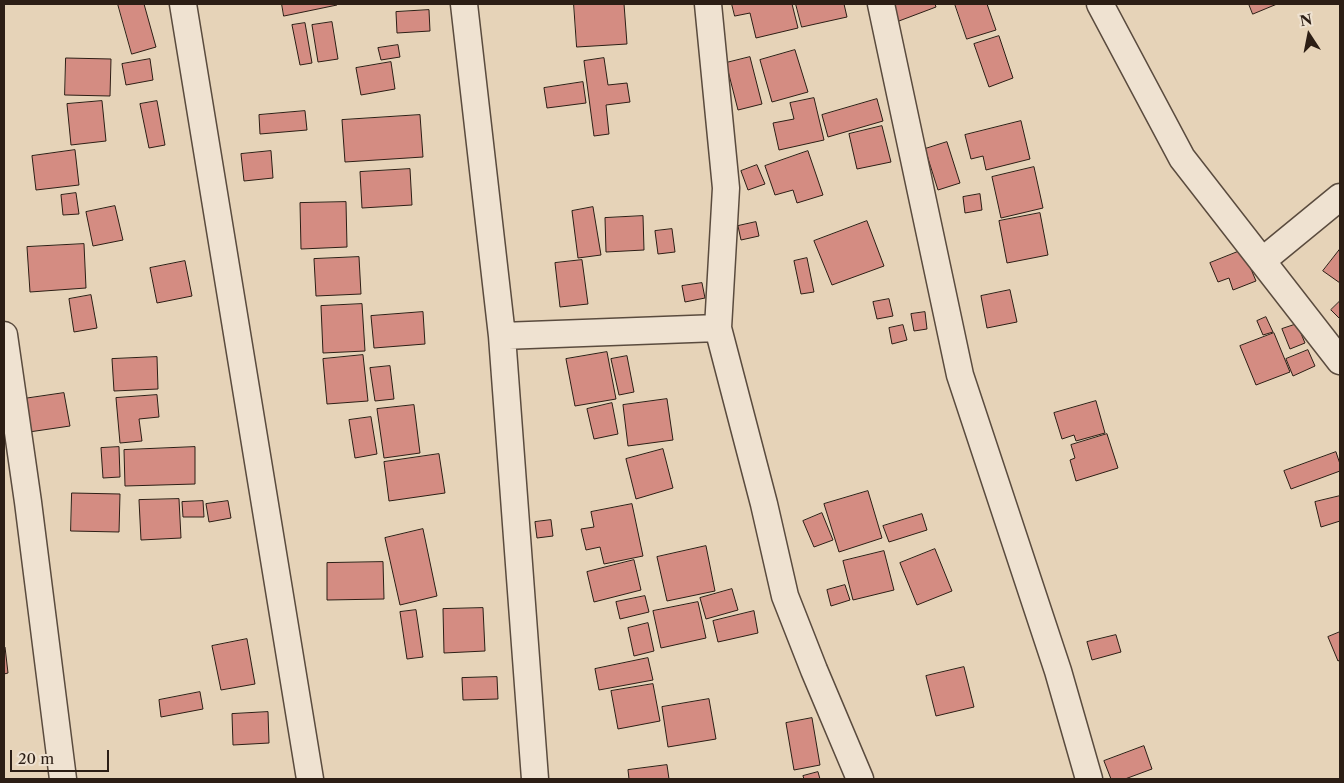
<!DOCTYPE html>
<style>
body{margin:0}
#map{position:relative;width:1344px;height:783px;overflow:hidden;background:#e6d3b8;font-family:"Libre Caslon Text",serif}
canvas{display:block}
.frame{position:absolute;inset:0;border:5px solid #2c1e15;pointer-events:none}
.north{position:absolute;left:1284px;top:10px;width:50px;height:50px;-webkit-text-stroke:4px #efe2d1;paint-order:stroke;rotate:349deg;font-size:14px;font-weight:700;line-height:20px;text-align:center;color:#2c1e15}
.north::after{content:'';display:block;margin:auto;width:18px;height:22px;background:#2c1e15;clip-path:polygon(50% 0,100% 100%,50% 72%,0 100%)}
.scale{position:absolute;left:10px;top:750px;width:99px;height:22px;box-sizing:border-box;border:2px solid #2c1e15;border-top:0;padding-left:6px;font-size:15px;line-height:18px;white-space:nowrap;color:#2c1e15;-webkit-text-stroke:4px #efe2d1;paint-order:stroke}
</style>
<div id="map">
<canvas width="1344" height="783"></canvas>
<div class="frame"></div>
<div class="north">N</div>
<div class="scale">20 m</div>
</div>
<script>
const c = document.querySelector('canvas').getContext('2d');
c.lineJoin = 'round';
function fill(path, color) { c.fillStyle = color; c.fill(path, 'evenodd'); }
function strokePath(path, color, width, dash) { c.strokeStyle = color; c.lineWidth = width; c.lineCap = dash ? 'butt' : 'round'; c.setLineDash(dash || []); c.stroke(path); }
const building = new Path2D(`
 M118 4H144L156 47 132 54Z
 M282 4H337V5L284 16Z
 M574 4H624L627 44 577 47Z
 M732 4H792L798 28 756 38 750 13 735 16Z
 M796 4H844L847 17 802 27Z
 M893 4H935L936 7 899 21Z
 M955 4H987L996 30 967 39Z
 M1249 4H1277L1253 14Z
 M429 10 430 31 397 33 396 12Z
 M332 22 338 59 318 62 312 25Z
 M305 23 312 63 300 65 292 25Z
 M999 36 1013 78 989 87 974 44Z
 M398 45 400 57 381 60 378 48Z
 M795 50 808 92 772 102 760 60Z
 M750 57 762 104 738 110 726 63Z
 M66 58 111 59 110 96 65 95Z
 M604 58 608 85 627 83 630 102 606 105 609 134 594 136 584 61Z
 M150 59 153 80 126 85 122 64Z
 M391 62 395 89 361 95 356 68Z
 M583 82 586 103 547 108 544 88Z
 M814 98 824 140 779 150 773 123 794 119 790 103Z
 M877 99 883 121 828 137 822 115Z
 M102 101 106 141 71 145 67 104Z
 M157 101 165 145 149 148 140 104Z
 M305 111 307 130 260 134 259 115Z
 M420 115 423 157 345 162 342 120Z
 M1021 121 1030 159 986 170 983 156 971 159 965 135Z
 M882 126 891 162 857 169 849 134Z
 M947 142 960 183 938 190 925 149Z
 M75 150 79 185 36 190 32 156Z
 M271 151 273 178 244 181 241 154Z
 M808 151 823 195 797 203 793 190 775 195 765 166Z
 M757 165 765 184 748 190 741 171Z
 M1034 167 1043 208 1001 218 992 177Z
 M410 169 412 205 362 208 360 172Z
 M76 193 79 214 63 215 61 195Z
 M980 194 982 210 965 213 963 197Z
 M346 202 347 247 301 249 300 203Z
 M115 206 123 240 93 246 86 212Z
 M593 207 601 255 578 258 572 211Z
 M1040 213 1048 255 1007 263 999 221Z
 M643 216 644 250 606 252 605 218Z
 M867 221 884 266 832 285 814 241Z
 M756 222 759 236 741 240 738 226Z
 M672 229 675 252 658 254 655 231Z
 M84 244 86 288 30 292 27 247Z
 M1245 249 1253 268 1251 269 1256 281 1233 290 1229 278 1218 282 1210 263Z
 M1340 249V283L1323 271Z
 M359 257 361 294 316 296 314 259Z
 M807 258 814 292 801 294 794 261Z
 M582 260 588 304 560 307 555 263Z
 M185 261 192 296 157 303 150 268Z
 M702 283 705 298 685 302 682 286Z
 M1010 290 1017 322 987 328 981 296Z
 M91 295 97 328 74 332 69 299Z
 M889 299 893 316 877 319 873 302Z
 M1340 301V319L1331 310Z
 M362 304 365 351 323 353 321 306Z
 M423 312 425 344 374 348 371 316Z
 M925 312 927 329 914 331 911 314Z
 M1266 317 1273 332 1263 335 1257 321Z
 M1297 324 1305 343 1290 349 1282 329Z
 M903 325 907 340 892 344 889 328Z
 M1274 333 1290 372 1256 385 1240 346Z
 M1308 350 1315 366 1293 376 1286 359Z
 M607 352 616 399 575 406 566 359Z
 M363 355 368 401 327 404 323 359Z
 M627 356 634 392 619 395 611 359Z
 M157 357 158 389 114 391 112 359Z
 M390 366 394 399 375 401 370 368Z
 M64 393 70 426 29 432 23 399Z
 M157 395 159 417 139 419 142 441 120 443 116 398Z
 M667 399 673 440 628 446 623 405Z
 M1096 401 1105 433 1076 441 1074 435 1062 439 1054 413Z
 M612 403 618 434 594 439 587 409Z
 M414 405 420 453 384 458 377 409Z
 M371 417 377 454 355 458 349 420Z
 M1107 434 1118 468 1076 481 1070 460 1075 458 1071 445Z
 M119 447 120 477 103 478 101 448Z
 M195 447V484L125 486 124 450Z
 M663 449 673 488 636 499 626 459Z
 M1336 452 1340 464V471L1291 489 1284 471Z
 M439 454 445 493 389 501 384 462Z
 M868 491 882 538 839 552 824 504Z
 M72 493 120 494 119 532 71 531Z
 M1340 496V521L1321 527 1315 502Z
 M179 499 181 538 141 540 139 500Z
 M203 501 204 517H183L182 502Z
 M228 501 231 518 209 522 206 504Z
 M632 504 643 556 604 564 600 547 586 550 581 529 594 527 591 512Z
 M822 513 833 540 814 547 803 521Z
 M922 514 927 530 889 542 883 526Z
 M551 520 553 536 537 538 535 522Z
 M423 529 437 596 400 605 385 538Z
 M706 546 715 591 667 601 657 557Z
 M935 549 952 591 917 605 900 563Z
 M884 551 894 590 853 600 843 561Z
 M634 560 641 590 594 602 587 572Z
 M383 562 384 599 327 600V563Z
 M845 585 850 600 831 606 827 590Z
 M732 589 738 610 706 619 700 598Z
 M645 596 649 612 620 619 616 602Z
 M698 602 706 638 661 648 653 611Z
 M483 608 485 651 444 653 443 609Z
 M416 610 423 657 407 659 400 612Z
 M754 611 758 633 718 642 713 621Z
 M648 623 654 651 634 656 628 628Z
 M1340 632V660L1338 661 1328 637Z
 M1116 635 1121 652 1092 660 1087 642Z
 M247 639 255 684 221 690 212 646Z
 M4 647H5L8 673 4 674Z
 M648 658 653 680 599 690 595 669Z
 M964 667 974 707 936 716 926 676Z
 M497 677 498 699 463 700 462 678Z
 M653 684 660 721 618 729 611 691Z
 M200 692 203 709 161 717 159 700Z
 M709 699 716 739 668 747 662 707Z
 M268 712 269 743 233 745 232 714Z
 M812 718 820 765 794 770 786 723Z
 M1144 746 1152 769 1125 779H1111L1104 761Z
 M667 765 669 779H629L628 770Z
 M818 772 820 779H804L803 776Z`);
const street = new Path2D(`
 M183 4 310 779
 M464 4 502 336 535 779
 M708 4 726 188 718 328 764 504 785 596 814 670 860 779
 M881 4 960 375 1058 671 1089 779
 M1100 4 1182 158 1340 361
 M1262 261 1340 197
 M4 335 28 502 63 779
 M502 336 718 328`);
fill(building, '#d48c82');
strokePath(building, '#2c1e15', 1);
strokePath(street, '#5a4b3e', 29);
strokePath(street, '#efe2d1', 26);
</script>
